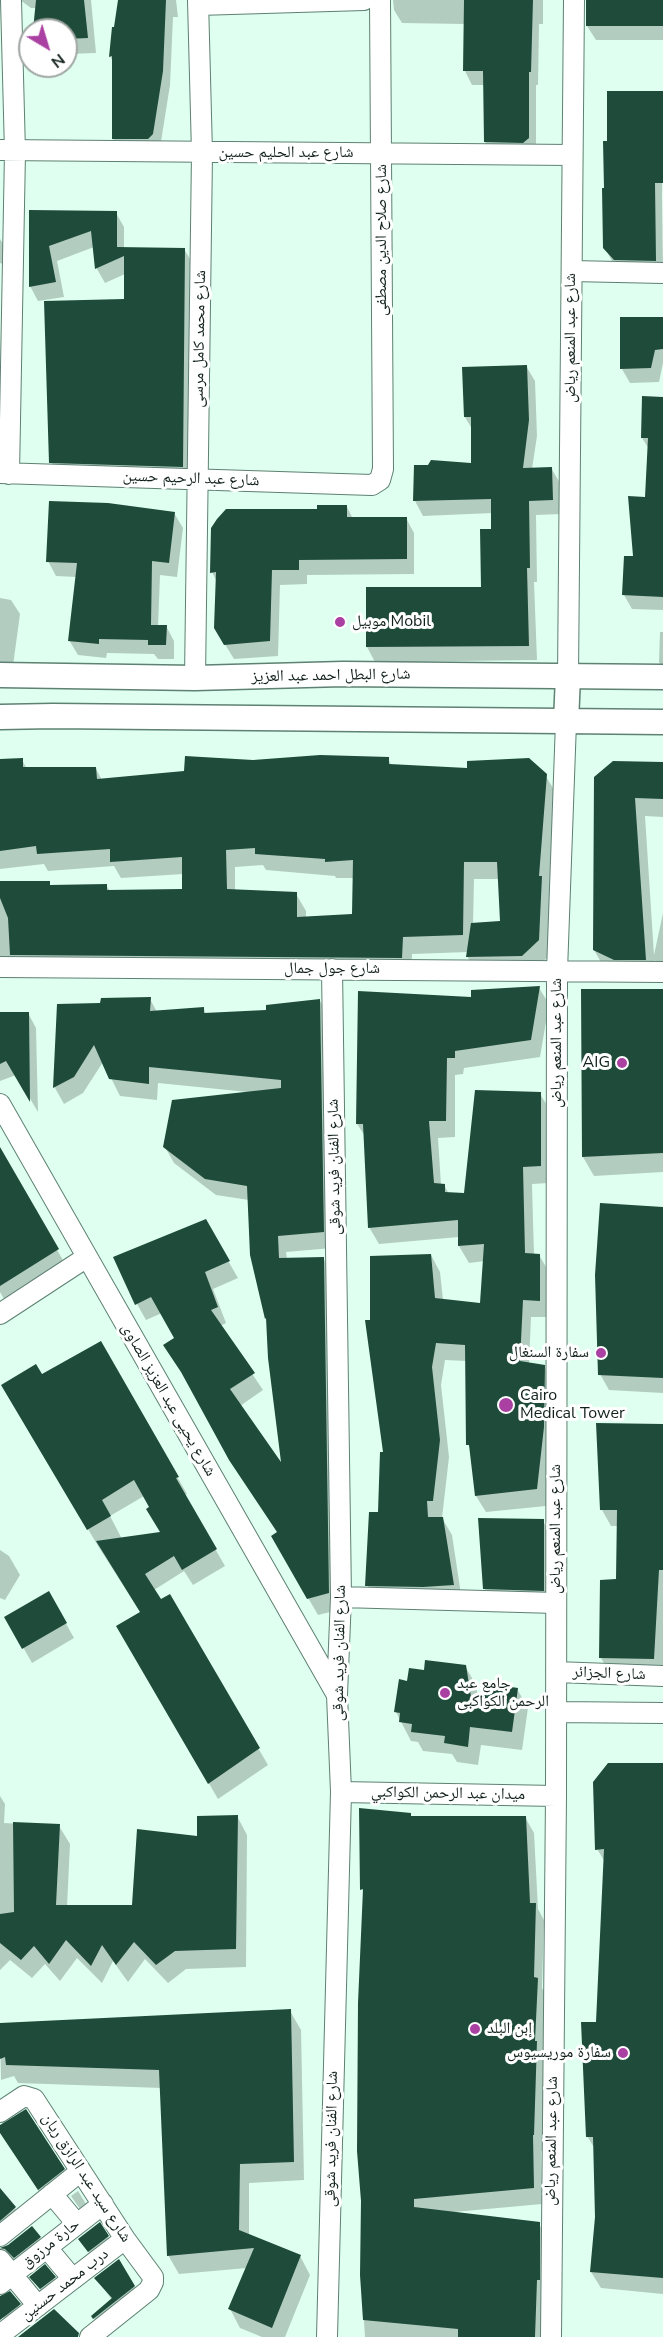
<!DOCTYPE html>
<meta charset="utf-8">
<style>
body{margin:0}
#map{position:relative;width:663px;height:2337px;overflow:hidden;background:#dffff0;font-family:"Nunito Sans",sans-serif}
canvas{display:block}
.north{position:absolute;left:18px;top:18px;width:60px;height:60px;box-sizing:border-box;background:#fff;border:2px solid #a0a6a3;border-radius:50%;rotate:142deg;font-size:16px;font-weight:700;line-height:24px;text-align:center;color:#11201a}
.north::after{content:'';display:block;margin:auto;width:21px;height:27px;background:#aa40a1;clip-path:polygon(50% 0,100% 100%,50% 72%,0 100%)}
</style>
<div id="map">
<canvas width="663" height="2337"></canvas>
<div class="north">N</div>
</div>
<script>
const c = document.querySelector('canvas').getContext('2d');
c.lineJoin = 'round';
function fill(path, color) { c.fillStyle = color; c.fill(path, 'evenodd'); }
function strokePath(path, color, width, dash) { c.strokeStyle = color; c.lineWidth = width; c.lineCap = dash ? 'butt' : 'round'; c.setLineDash(dash || []); c.stroke(path); }
function write(font, color, halo, rows, align = 'center') {
  c.font = font + ' "Nunito Sans","Noto Naskh Arabic",sans-serif'; c.lineWidth = 6; c.setLineDash([]); c.textBaseline = 'middle'; c.strokeStyle = halo; c.fillStyle = color; for (const [text, x, y, turn = 0] of rows) {
    c.save(); c.translate(x, y); c.rotate((+turn || 0) * Math.PI / 180); c.textAlign = isNaN(turn) ? turn : align; if (halo) c.strokeText(text, 0, 0); c.fillText(text, 0, 0); c.restore();
  }
}
const shadow = new Path2D(`
 M20 0H91L96 53 66 54V30H35L37 8H31Z
 M119 0H176L178 17H173L170 85 160 148 121 152 113 139V62L110 56Z
 M393 0H543V24H539L538 85H536V152L493 156 485 142V85H472L465 71V24L402 23 394 10Z
 M587 0H663V40H596L587 26Z
 M663 92 662 197 663 275 613 263 605 248 608 142Z
 M31 211 116 213 124 227V249H184L193 264 191 481 59 477 51 462 125 301V274L105 283 97 269 94 247 57 261 64 297 38 301 30 286Z
 M0 239 5 247 3 264 0 263Z
 M663 318V363L659 382 630 383 622 369Z
 M526 366 535 381 537 436 532 469 551 468 560 483 561 514 536 515 537 582H534L537 660 375 662 367 647 368 589 482 588 493 530V513L423 516 415 501V466L472 464V429L465 417Z
 M663 398V610L632 609 624 595 635 558 646 499 649 449 642 438Z
 M347 507 353 519 406 518 414 533V574L307 575V584L280 585 278 656 234 659 215 628 217 582 212 572 318 510Z
 M174 513 183 528 177 577 160 575 158 626H166L174 641V659H158L154 654 107 653 106 658 78 655 69 640 77 577 56 576 48 561Z
 M0 598 11 600 20 614 12 673 0 671Z
 M660 632H663V670L659 662Z
 M388 759 392 766 545 775 556 793 549 891 551 895 548 957 532 973 477 974 467 956 468 952 412 954 411 975 0 977V882L49 883 51 886 106 885 110 891H183V874L121 878 114 866 48 871 44 864 0 869V761L22 760 27 769H96L102 780 186 772 253 762ZM263 865 266 870 335 876 336 878H354L353 915 306 918V911L296 894 235 891V867ZM474 879H499L501 923 473 925Z
 M663 764V817L645 816 654 955 663 913V974L655 960 656 978 605 969 594 950 595 778Z
 M539 988 549 1004 540 1057 464 1068 463 1074 455 1075V1137L438 1138 441 1185H444L449 1194 465 1195 540 1094 550 1110 549 1183 532 1184 534 1255H539L549 1272V1317H531L529 1364 544 1366 553 1383V1444L546 1506 486 1512 476 1496 471 1450 468 1444 467 1361 445 1360 441 1385 449 1457 442 1518 452 1535 462 1601 376 1602 367 1585 379 1513 384 1453 431 1255 440 1272 443 1300 482 1305 485 1261 469 1263 459 1246V1237L379 1244 369 1227 365 1136 357 1124 472 998Z
 M663 991V1172L594 1176 583 1157Z
 M150 999 157 1012 204 1009 206 1014 267 1012 320 1001 329 1017 332 1248 286 1252 287 1259 323 1258 333 1275 338 1610 318 1615 273 1537 278 1534 162 1313 146 1320 137 1304 205 1221 238 1278 213 1289 226 1323 220 1326 263 1390 240 1406 283 1468 268 1321 252 1255 249 1200 216 1195 174 1163 165 1147 248 1092 158 1083 157 1100 120 1096 103 1062 83 1093 64 1104 55 1088 59 1005H102Z
 M28 1013 36 1028 38 1112 16 1075 0 1081V1014Z
 M0 1150 68 1269 8 1306 0 1292Z
 M663 1208V1393L609 1390 600 1374Z
 M100 1343 187 1494 184 1495 225 1566 193 1585 184 1571 154 1590 161 1601 169 1596 268 1765 218 1799 118 1626 141 1613 98 1546 3 1385 42 1376ZM144 1496 162 1533 122 1539 110 1516Z
 M663 1426V1672L610 1674 601 1658 618 1580V1526H611L602 1510Z
 M543 1521 554 1540V1609L496 1608 485 1589Z
 M0 1550 9 1556 20 1575 5 1600 0 1598Z
 M49 1593 74 1638 32 1663 6 1617Z
 M465 1666 476 1685 478 1698 517 1689 528 1708 522 1750 481 1745 478 1765 457 1762 452 1754 423 1751 418 1742 411 1741 396 1712 409 1682 425 1672Z
 M663 1765V2294L601 2288 591 2272 596 2217 595 2149 587 2136 598 2024 605 1862 597 1849Z
 M0 1796 5 1804 4 1823 59 1826 70 1844 67 1907 133 1906 199 1837 237 1816 247 1835 246 1967 186 1969 168 1983 145 1959 128 1982 113 1961 102 1983 77 1958 60 1981 45 1964 32 1978 10 1960 0 1970Z
 M410 1814 412 1817H525L534 1833 538 1909 544 1920 542 1988 546 1995 543 2151H541L542 2204 454 2212 539 2224 548 2240 544 2337H365L361 2275 364 1893 362 1889Z
 M290 2011 301 2030 304 2180 249 2183V2236L300 2256 310 2275 285 2337H262L240 2328 230 2309 247 2268 179 2274 168 2255 162 2088 18 2083 14 2076 1 2080 0 2024Z
 M0 2127 64 2169 72 2184 47 2204 7 2142Z
 M0 2191 15 2208 24 2224 0 2244Z
 M78 2191 91 2212 85 2216 71 2196Z
 M108 2237 113 2247 94 2261 86 2248Z
 M40 2238 46 2247 20 2267 12 2258 3 2257 0 2252V2248Z
 M31 2277 54 2278 60 2287 46 2298Z
 M96 2278 134 2286 140 2296 98 2326 93 2316 112 2300Z
 M0 2297 19 2305 25 2314 11 2325 0 2313Z`);
const building = new Path2D(`
 M36 0H84L88 38 66 39V30H33Z
 M118 0H166L163 71 153 134 148 139H112V56L109 57 112 27H114Z
 M464 0H533L531 72H529V138L523 143 484 142 483 71H463Z
 M586 0H663V26H586Z
 M607 91H663V183H655L656 261 614 260 603 248 602 188H604L603 141H607Z
 M29 210 117 211V247L185 248 183 467 49 463 44 301 124 299V256L95 269 91 231 49 246 56 282 29 287Z
 M620 317H663V349L655 350 651 368 620 369Z
 M527 365 529 420 523 468 552 467 553 500 529 501 530 568H527L529 646 366 647V587H481L480 529H491V499L413 501 414 465H428L431 460 471 463V417H464L462 367Z
 M642 396 663 397V597L622 595 624 556H633L628 496 645 497 648 438H641Z
 M49 501 108 503 175 512 169 563 152 561 151 625H167L166 645H148V640L99 639V644L68 641 77 563 46 562Z
 M317 505H347V517H407V559L299 560V570H272L270 641 224 645 214 628 216 572 210 573 211 528 217 519 226 509H317Z
 M320 755 389 757V764L467 768V761L529 758 547 774 539 876H542L539 940 522 956 466 957 471 923 500 921 497 862H464L463 935 403 937 402 958 10 955 8 918 0 898V881H50V885L107 884V890L182 889V857L110 862V849L37 854 36 846 0 851V759L23 758V767H96L97 779 184 771 185 756 253 760ZM255 848V854L325 859V862L353 860 352 914 297 917V892L227 889 226 850Z
 M613 761 663 762V799L635 798 646 960H614L593 950 594 777Z
 M540 986 531 1040 455 1051V1058H447L446 1121H429L434 1183 445 1184V1192L464 1193 475 1090 541 1092V1166L523 1167 525 1253 540 1254V1301L523 1300 520 1361 545 1365 544 1427 537 1489 475 1496 469 1445H466L465 1345 436 1343 432 1367 440 1440 433 1501H427L428 1517H443L454 1585 423 1587 365 1586 369 1512H378L380 1452H383L365 1320H370V1256L431 1254 435 1298 480 1303 484 1244 458 1246V1220L368 1228 363 1124H356L358 991 471 997V990Z
 M581 989H663V1153L582 1157Z
 M151 997 150 1011 204 1007V1013L266 1010V1005L320 999 324 1232 278 1236 279 1258 324 1257 329 1593 307 1599 271 1536 277 1532 229 1460 181 1372 163 1345 174 1338 151 1297 135 1305 113 1257 206 1219 230 1261 205 1272 218 1307 211 1310 255 1373 230 1389 281 1462 268 1358 266 1318 265 1319 250 1255 247 1186 205 1179 163 1147 172 1100 281 1088V1080L149 1067V1084L109 1079 94 1045 74 1077 53 1088 57 1004 100 1003 101 998Z
 M0 1012H29L30 1102 6 1061 0 1064Z
 M0 1147 59 1249 0 1286Z
 M600 1203 663 1207V1378L598 1375 595 1275Z
 M101 1341 179 1477 176 1478 217 1549 182 1570 174 1556 145 1574 161 1599 170 1594 260 1748 208 1784 116 1626 140 1612 96 1541 160 1532 146 1509 149 1507 134 1480 102 1500 111 1516 87 1530 1 1385 36 1364 42 1374Z
 M596 1423 663 1424V1570H659L654 1659 599 1658 600 1580 616 1579 617 1510H600Z
 M478 1518 544 1519V1591L483 1589Z
 M49 1591 67 1623 22 1649 4 1617Z
 M425 1660 466 1665 471 1697 492 1694 491 1684 518 1688 512 1732 470 1727 468 1747 444 1743 445 1736 411 1732 412 1724 399 1722 400 1713 394 1712 399 1679 407 1681 409 1668 424 1670Z
 M608 1763H663V2278L590 2272 595 2217 593 2137H586L581 2022H596L604 1849 595 1850 593 1782Z
 M359 1808 411 1813V1816H526L530 1903H536L534 1977 538 1978 535 2041H537L534 2135H533L534 2188 414 2199V2207L540 2222V2280H537L535 2337H458V2329L363 2320 360 2275 361 2201 357 2151 358 2003 363 1889 360 1890Z
 M238 1815 236 1949 175 1951 156 1965 134 1942 116 1965 102 1945 91 1966 66 1940 49 1964 34 1946 21 1960 0 1943V1914L14 1912 13 1822 60 1824 56 1905H132L137 1829 197 1836V1816Z
 M291 2009 294 2162 240 2164 239 2230 301 2255 272 2328 228 2309 254 2248 167 2256 159 2070 6 2065 5 2057 0 2059V2023Z
 M26 2109 65 2169 38 2190 0 2133V2125Z
 M0 2188 16 2207 0 2221Z
 M100 2222 109 2236 88 2252 78 2239Z
 M32 2226 41 2237 14 2258 5 2249 0 2248 8 2245Z
 M119 2259 135 2286 93 2319 91 2316 112 2298 94 2278Z
 M45 2264 56 2277 40 2289 29 2277Z
 M10 2291 21 2304 0 2320V2296Z
 M54 2309 79 2333 78 2337H18Z`);
const minor = new Path2D(`
 M198 5 364 0
 M0 150 572 155
 M572 271 663 273
 M0 473 372 485 380 480 383 469 380 0
 M9 474 15 152 11 0
 M568 676 574 0
 M195 678 202 153 198 0
 M0 967 663 972
 M0 1104 337 1695
 M0 1314 87 1257
 M341 1597 556 1603
 M556 1672 663 1676
 M556 1712 663 1713
 M341 1792 556 1796
 M0 2112 24 2096 34 2099 125 2239 153 2277V2282L149 2290 90 2337
 M52 2194 77 2224
 M0 2236 81 2171
 M47 2248 73 2279
 M0 2260 38 2306
 M0 2284 103 2204
 M5 2331 125 2239
 M327 2337 341 1792 337 1695 341 1597 332 969
 M551 2337 556 1796 557 971 566 722`);
const major = new Path2D(`
 M0 675 195 678 343 674 663 677
 M0 717 53 716 663 722
 M566 722 568 676`);
const markers = [
 [340,622,6,"#aa40a1"],
 [622,1063,6,"#aa40a1"],
 [601,1353,6,"#aa40a1"],
 [506,1405,8,"#aa40a1"],
 [445,1693,6,"#aa40a1"],
 [475,2029,6,"#aa40a1"],
 [623,2053,6,"#aa40a1"]
];
const streetNames = [
 ["شارع عبد الحليم حسين",286,153],
 ["شارع صلاح الدين مصطفى",382,240,-90],
 ["شارع عبد المنعم رياض",571,338,-90],
 ["شارع محمد كامل مرسى",200,339,-89],
 ["شارع عبد الرحيم حسين",191,479,2],
 ["شارع البطل احمد عبد العزيز",331,676,-1],
 ["شارع جول جمال",332,969],
 ["شارع عبد المنعم رياض",557,1043,-90],
 ["شارع الفنان فريد شوقى",335,1167,-91],
 ["شارع يحيى عبد العزيز الصاوى",168,1400,60],
 ["شارع عبد المنعم رياض",556,1529,-90],
 ["شارع الفنان فريد شوقى",340,1653,-89],
 ["شارع الجزائر",609,1674,2],
 ["ميدان عبد الرحمن الكواكبي",448,1794,1],
 ["شارع الفنان فريد شوقى",332,2139,-89],
 ["شارع عبد المنعم رياض",552,2141,-89],
 ["شارع سيد عبد الرازق ريان",86,2178,57],
 ["حارة مرزوق",51,2244,-38],
 ["درب محمد حسنين",65,2285,-38]
];
const poiNames = [
 ["موبيل Mobil",352,622],
 ["AIG",610,1063,"right"],
 ["سفارة السنغال",589,1353,"right"],
 ["Cairo",520,1396],
 ["Medical Tower",520,1414],
 ["جامع عبد",457,1684],
 ["الرحمن الكواكبى",457,1702],
 ["إبن البلد",487,2029],
 ["سفارة موريسيوس",611,2053,"right"]
];
fill(shadow, '#0003');
fill(building, '#1f4b3a');
strokePath(minor, '#5d8172', 22);
strokePath(major, '#5d8172', 27);
strokePath(minor, '#fff', 20);
strokePath(major, '#fff', 24);
for (const [x, y, r, color] of markers) { const dot = new Path2D(); dot.arc(x, y, r, 0, 2 * Math.PI); c.fillStyle = color; c.fill(dot); strokePath(dot, '#fff', 2); }
write('16px', '#11201a', '#fff', streetNames);
write('16px', '#11201a', '#fff', poiNames, 'left');
</script>
